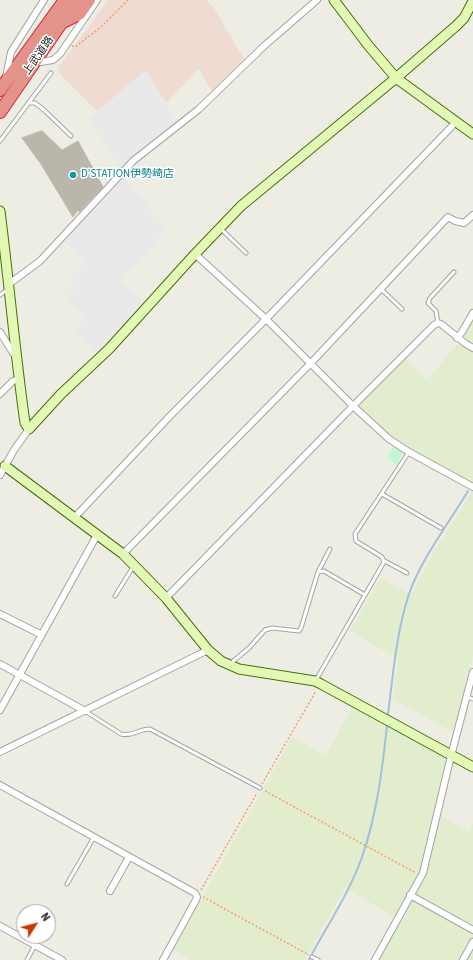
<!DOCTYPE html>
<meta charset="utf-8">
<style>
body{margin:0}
#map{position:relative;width:473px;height:960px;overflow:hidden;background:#eeede3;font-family:"Source Sans 3",sans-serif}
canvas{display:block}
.north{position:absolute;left:16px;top:904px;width:40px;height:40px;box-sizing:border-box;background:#fff;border:1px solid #a5a5a5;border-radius:50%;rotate:54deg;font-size:11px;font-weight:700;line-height:16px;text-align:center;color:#1d1d1d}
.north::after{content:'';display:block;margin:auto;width:14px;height:18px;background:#c53904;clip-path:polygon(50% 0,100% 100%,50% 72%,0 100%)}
</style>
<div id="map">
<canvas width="473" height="960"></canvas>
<div class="north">N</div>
</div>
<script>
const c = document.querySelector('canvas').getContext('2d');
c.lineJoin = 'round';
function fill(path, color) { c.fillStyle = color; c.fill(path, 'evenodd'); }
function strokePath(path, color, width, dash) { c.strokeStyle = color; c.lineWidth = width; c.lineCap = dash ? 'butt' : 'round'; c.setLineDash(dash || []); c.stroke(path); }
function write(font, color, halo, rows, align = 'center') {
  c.font = font + ' "Source Sans 3","Noto Sans JP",sans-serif'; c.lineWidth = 3; c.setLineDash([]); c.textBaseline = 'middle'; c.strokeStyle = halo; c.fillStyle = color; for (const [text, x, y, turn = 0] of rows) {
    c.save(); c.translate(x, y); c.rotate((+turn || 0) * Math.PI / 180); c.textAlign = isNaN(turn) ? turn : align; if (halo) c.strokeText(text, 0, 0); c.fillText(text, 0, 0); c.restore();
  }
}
const commercial = new Path2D(`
 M108 0H206L214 8 244 59 212 91 199 69 166 103 146 71 97 111 60 74 58 68Z`);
const farmland = new Path2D(`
 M473 320V483L394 439 357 407 404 357 427 380 464 336Z
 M473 489V656L454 733 393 699 398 659 350 631 381 578 411 595 428 562Z
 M353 706 449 758 434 814 469 831 473 823V960H378L400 920 345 888 305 960H192L173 950 292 737 326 755Z`);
const park = new Path2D(`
 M394 445 404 452 398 460 400 463 398 466 387 457Z`);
const parking = new Path2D(`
 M146 70 178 123 121 171 89 118Z
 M123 178 168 229 120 279 146 304 97 356 73 330 87 318 66 296 75 288 68 280 85 264 64 241Z`);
const stream = new Path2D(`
 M388 714C393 676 396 635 408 597 419 562 449 523 468 491
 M312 954C329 923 350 891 362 857 377 814 382 771 387 726
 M309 960 310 958`);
const building = new Path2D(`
 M42 131 62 150 78 141 103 187 79 212 78 210 73 217 41 164 22 138Z`);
const path = new Path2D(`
 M72 46 75 47 101 27 128 0
 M262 784 316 691
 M265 791 416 873
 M201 890 257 793
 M203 897 309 955`);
const lane = new Path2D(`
 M28 103H35L44 110 71 136
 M0 141 51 73
 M221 229 246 253
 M381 289 402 309
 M0 295 7 290
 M438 323 436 311 428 303 430 298 454 272
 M382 494 441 528
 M383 560 407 573
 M318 572 330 549
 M115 596 133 567
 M231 663 249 648 265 630 272 628 299 631 301 628 318 572 324 571 365 595
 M316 680 384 562 382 557 356 541 355 534 409 452
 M467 697 473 699
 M85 711 121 734C133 737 138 729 150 729L260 788
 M67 884 94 837
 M312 957 318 960
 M27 960 35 945`);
const street = new Path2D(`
 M34 63 53 60 60 54 97 0
 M6 77 11 52 44 0
 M195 254 266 319 353 406 389 439 409 452 473 487
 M9 284 40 261 133 161 199 109 264 46 317 0
 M0 332 15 356
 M457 338 462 332 473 313
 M0 394 13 381 19 379
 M0 475 14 450 29 429
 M75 517 169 417 266 319 456 122
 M123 554 310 364 448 217 455 221 464 223 473 215
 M166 598 353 406 434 325 438 323 441 324 466 344 473 348
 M0 614 42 635
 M0 664 85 711
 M0 710 97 535
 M0 752 208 650
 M0 785 195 893 197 897 196 900 163 960
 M110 891 129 857
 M410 895 473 930
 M0 926 62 960
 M375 960 423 873 450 760 473 672
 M463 960 473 942`);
const secondary = new Path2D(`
 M334 0 368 45 396 78 473 134
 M0 211C9 281 15 353 25 423L29 429 61 394 109 349 195 254 241 206 396 78 456 26 464 18 473 1
 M5 466 123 554 166 598 208 650 221 661 239 669 315 681 321 684 473 767`);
const highway = new Path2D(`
 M63 22 79 14 89 0
 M0 90 65 0
 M0 112 77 0`);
const markers = [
 [73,175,4,"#0f9aa8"]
];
const streetNames = [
 ["上武道路",39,56,-55]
];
const cultureNames = [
 ["D'STATION伊勢崎店",81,175]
];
fill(commercial, '#efdbd2');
fill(farmland, '#e2edce');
fill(park, '#c0f8d3');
fill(parking, '#e9e9e9');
strokePath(stream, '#a3bfdb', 2);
fill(building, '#bab6ac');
strokePath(building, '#bfb8a5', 1);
strokePath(lane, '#a4a4a4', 5);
strokePath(street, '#a4a4a4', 8);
strokePath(secondary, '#487107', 11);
strokePath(highway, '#d42733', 14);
strokePath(path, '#f79f6b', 1.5, [2, 2]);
strokePath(lane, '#fff', 3);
strokePath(street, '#fff', 6);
strokePath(secondary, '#e3f8b7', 9);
strokePath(highway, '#e4938b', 12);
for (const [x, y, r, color] of markers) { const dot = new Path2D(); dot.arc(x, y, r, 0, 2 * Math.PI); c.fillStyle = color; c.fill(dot); strokePath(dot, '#fff', 1.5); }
write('11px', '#1d1d1d', '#fff', streetNames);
write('11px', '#0d838f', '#fff', cultureNames, 'left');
</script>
